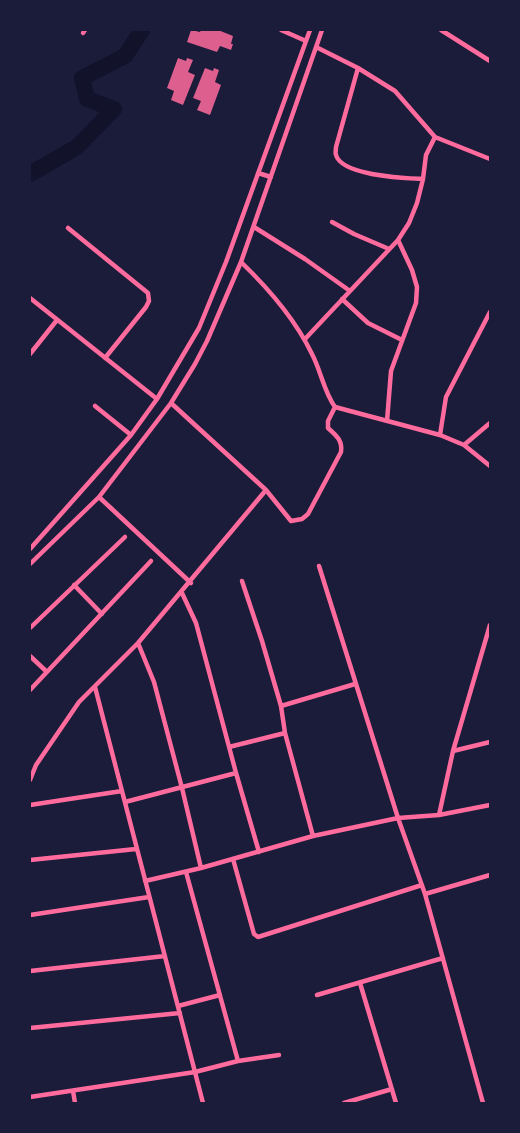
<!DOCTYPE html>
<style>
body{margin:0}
#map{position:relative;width:520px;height:1133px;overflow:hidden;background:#1b1b3a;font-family:"Alegreya Sans",sans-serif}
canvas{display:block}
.frame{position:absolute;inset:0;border:31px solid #1b1b3a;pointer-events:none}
</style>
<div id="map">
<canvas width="520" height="1133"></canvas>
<div class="frame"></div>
</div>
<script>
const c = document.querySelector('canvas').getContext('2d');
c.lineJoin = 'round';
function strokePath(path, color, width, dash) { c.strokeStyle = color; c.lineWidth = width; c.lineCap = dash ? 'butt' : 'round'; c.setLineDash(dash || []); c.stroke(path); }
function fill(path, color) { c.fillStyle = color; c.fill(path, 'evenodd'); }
const river = new Path2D(`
 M30 174 77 147 114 109 87 99 82 78 125 56 142 30`);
const building = new Path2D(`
 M191 30 200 32 201 30H218L233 36 231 44H233L231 50 220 46 217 52 187 42Z
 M178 58 186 61 187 58 193 60 188 72 195 75 183 105 171 100 174 91 167 88Z
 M205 68 213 71 214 68 219 70 215 82 221 85 210 115 197 110 201 101 193 98Z`);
const minor = new Path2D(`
 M281 30 306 41
 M441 30 490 61
 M83 33 85 30
 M316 47 358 68 395 91 435 137 490 159
 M358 68 336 147C336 150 335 152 336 155 342 176 405 178 423 179
 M258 173 271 177
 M332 222 354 234 389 249
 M254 227 305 259 350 291
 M68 228 148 293 149 301 146 307 105 358
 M241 262C267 287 296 321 312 354 321 371 324 392 335 407L440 435 464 445 490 466
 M30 298 157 399
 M342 299 368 323 402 340
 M305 339 398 240 409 223 417 203 423 179 426 155 435 137
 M30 354 57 320
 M95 406 131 435
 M387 421 391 371 416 303 417 287 412 270 398 240
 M440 435 446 397 490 312
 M464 445 490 423
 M266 490 291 521 302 519 308 514 341 452C343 441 336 435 328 428V421L335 407
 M99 497 191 583
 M30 549 131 435 157 399 199 328 226 262 310 30
 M30 564 99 497 171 403 195 364 207 341 241 262 322 30
 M319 566 398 818 425 894 483 1103
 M242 581 262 641 281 706 285 733 313 836
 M74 585 102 614
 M182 593 196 623 236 773 259 852
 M30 628 125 537
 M138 643 154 682 182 788 201 868
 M30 656 47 672
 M95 687 122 791
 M30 690 151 561
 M281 706 355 684
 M229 747 285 733
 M453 751 490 742
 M30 780 36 765 79 702 138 643 266 490 171 403
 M125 802 236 773
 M30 805 122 791 203 1103
 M439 815 453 751 490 625
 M233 859 254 934 258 937 422 885
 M30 860 136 849
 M186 872 238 1061
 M145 881 201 868 313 836 398 818 439 815 490 805
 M425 894 490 875
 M30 915 149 897
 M30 971 165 956
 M360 983 396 1103
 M317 995 443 958
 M178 1006 220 995
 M30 1028 180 1013
 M73 1091 75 1103
 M30 1097 195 1072 238 1061 279 1055
 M344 1103 392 1089`);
strokePath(river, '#12122b', 16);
fill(building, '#dd5f8e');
strokePath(minor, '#ff6b9d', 4.5);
</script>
